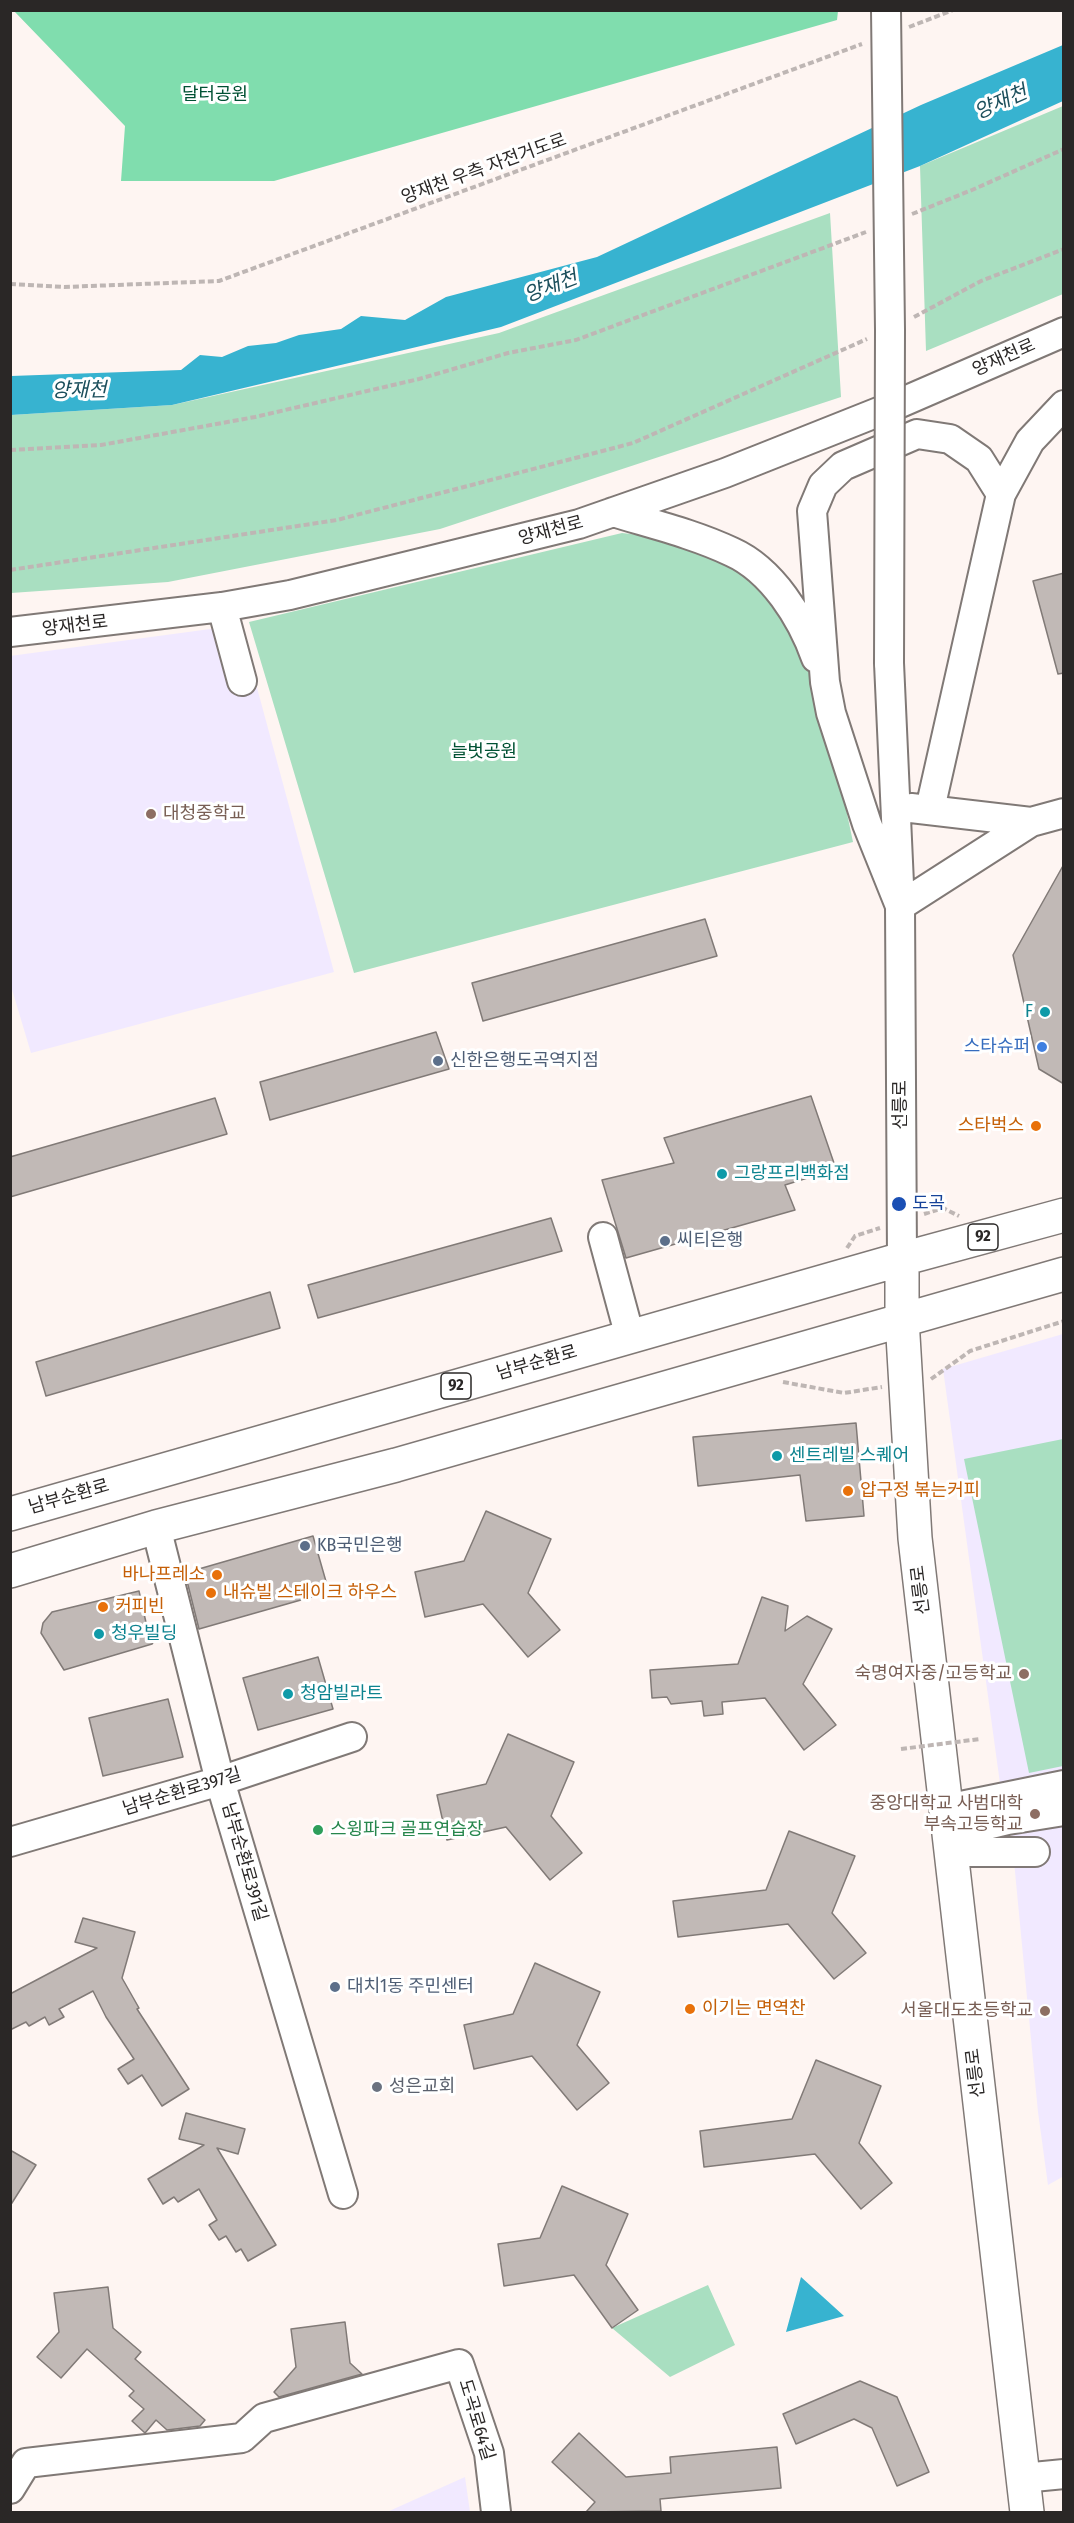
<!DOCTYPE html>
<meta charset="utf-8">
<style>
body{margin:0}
#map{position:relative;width:1074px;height:2523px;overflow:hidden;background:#fef5f2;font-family:"Fira Sans Condensed",sans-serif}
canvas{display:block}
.frame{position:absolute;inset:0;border:12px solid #2a2726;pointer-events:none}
</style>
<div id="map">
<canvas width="1074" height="2523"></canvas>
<div class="frame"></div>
</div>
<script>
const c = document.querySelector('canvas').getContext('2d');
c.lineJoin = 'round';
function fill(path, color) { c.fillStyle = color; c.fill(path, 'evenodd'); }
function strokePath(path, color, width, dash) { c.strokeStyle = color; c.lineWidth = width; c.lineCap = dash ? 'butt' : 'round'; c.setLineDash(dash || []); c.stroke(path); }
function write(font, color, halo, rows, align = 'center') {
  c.font = font + ' "Fira Sans Condensed","Noto Sans KR",sans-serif'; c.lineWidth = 6; c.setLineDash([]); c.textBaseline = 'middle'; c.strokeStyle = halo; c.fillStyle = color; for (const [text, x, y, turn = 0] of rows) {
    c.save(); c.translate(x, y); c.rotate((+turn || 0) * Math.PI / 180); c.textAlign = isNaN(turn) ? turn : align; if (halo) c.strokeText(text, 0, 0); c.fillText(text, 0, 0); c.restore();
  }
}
const education = new Path2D(`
 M240 625 334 972 31 1053 11 986 10 656Z
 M1063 1334 1064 2176 1048 2185 1038 2112 1011 1830 1002 1798 943 1369Z
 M465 2477 470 2512H387Z`);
const green = new Path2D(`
 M1063 106V294L926 351 920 166Z
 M830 213 841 397 440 529 168 582 11 593V415L172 405 499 333Z
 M622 533 683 540 748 563 809 633 853 842 354 973 249 622Z
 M1063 1439V1766L1029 1773 964 1459Z
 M708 2285 735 2345 670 2377 612 2328Z`);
const forest = new Path2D(`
 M14 11H838L837 20 274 181H121L125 126Z`);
const water = new Path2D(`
 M1063 45V101L920 166 501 327 172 405 11 415V376L181 370 200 355 222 357 248 346 276 343 299 335 341 329 361 316 405 320 446 297 597 257 921 105Z
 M801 2277 844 2316 786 2332Z`);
const building = new Path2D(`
 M1064 573V673L1058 674 1033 581Z
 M1064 864V1084L1039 1069 1013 955Z
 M705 919 717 956 483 1021 472 983Z
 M436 1032 449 1069 270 1120 260 1082Z
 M811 1096 836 1169 785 1185 795 1210 626 1258 602 1180 674 1163 664 1138Z
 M215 1098 227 1134 10 1197V1157Z
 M551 1218 562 1251 318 1318 308 1285Z
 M270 1292 280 1328 46 1396 36 1362Z
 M856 1423 864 1516 806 1521 800 1475 698 1486 693 1437Z
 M486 1511 551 1539 528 1593 560 1630 528 1657 483 1604 425 1617 415 1572 464 1561Z
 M313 1536 329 1592 199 1629 185 1573Z
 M139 1591 147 1627 158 1635 152 1644 64 1670 41 1633 43 1623 52 1612Z
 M762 1597 788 1606 785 1631 807 1616 832 1629 803 1684 836 1725 804 1750 765 1698 722 1702 723 1714 704 1716 702 1701 671 1704 667 1697 652 1698 650 1670 738 1664Z
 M318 1657 333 1709 258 1730 243 1678Z
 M168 1699 183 1757 103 1776 89 1718Z
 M508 1734 574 1762 551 1816 582 1853 550 1880 506 1827 447 1840 437 1795 486 1784Z
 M789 1831 855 1856 832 1913 866 1953 834 1979 788 1924 678 1937 673 1901 766 1890Z
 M83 1918 135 1932 122 1978 139 2008 137 2009 189 2089 162 2106 142 2075 128 2084 118 2069 134 2059 106 2017 93 1991 59 2009 64 2017 49 2025 45 2017 29 2026 26 2022 10 2030V1994L97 1948 75 1942Z
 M535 1963 600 1992 577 2045 609 2083 577 2110 532 2056 474 2069 464 2025 513 2014Z
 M816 2060 881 2086 859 2143 892 2183 861 2209 815 2154 704 2167 700 2131 792 2119Z
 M186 2113 245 2129 238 2154 217 2148 276 2245 248 2261 241 2249 236 2252 226 2236 219 2240 209 2225 217 2220 199 2189 178 2202 174 2197 163 2204 148 2179 204 2145 179 2139Z
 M10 2150 36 2165 10 2206Z
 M562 2186 628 2214 606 2265 638 2310 612 2328 574 2275 504 2286 498 2244 540 2238Z
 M108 2287 113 2328 141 2352 135 2359 205 2420 200 2426 167 2430 156 2420 145 2433 132 2421 144 2409 129 2396 134 2391 87 2349 61 2378 37 2357 59 2332 54 2293Z
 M345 2322 350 2363 362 2374 279 2397 274 2392 296 2367 291 2329Z
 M860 2381 897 2397 929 2472 897 2486 872 2428 854 2419 796 2444 783 2414Z
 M579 2433 626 2477 671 2473 670 2457 777 2447 781 2488 660 2499 661 2511 586 2512 595 2502 552 2462Z`);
const path = new Path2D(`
 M909 27 953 10
 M912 214 972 190 1064 149
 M10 284 64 287 219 281 862 44
 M914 317 981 281 1064 249
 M10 450 101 445 255 417 419 379 508 353 576 340 866 232
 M10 570 337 520 633 443 867 339
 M924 1214 943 1208 959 1216
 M847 1248 855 1236 880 1228
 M931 1379 970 1351 1064 1321
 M783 1382 844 1393 882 1387`);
const minor = new Path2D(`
 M613 512C652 524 694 534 732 552 772 570 802 618 816 658
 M222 607 242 681
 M10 632 222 607 290 595 579 524 725 473 891 407 1064 332
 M889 663 900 906 902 1259
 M911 808 1031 822
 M930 809 1001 494 1030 441 1064 405
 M900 906 867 824 831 713 825 682 812 511 823 485 843 466 917 434 950 439 979 459 1001 494
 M900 906 1031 822 1064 813
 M603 1237 630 1337
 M156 1527 220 1781 343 2194
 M946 1809 1064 1785
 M950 1834 1008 1820 1064 1811
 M10 1842 220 1781 352 1737
 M952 1852H1035
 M1023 2478 1064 2474
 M10 2489 26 2463 242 2438 264 2418 459 2364 489 2453 496 2512`);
const major = new Path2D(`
 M902 1259V1319L915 1538 1027 2512
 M10 1514 902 1259 1064 1215
 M10 1571 156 1527 396 1465 1064 1274`);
const pathBridge = new Path2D(`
 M901 1749 980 1739`);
const minorBridge = new Path2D(`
 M886 10 890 330 889 663`);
const markers = [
 [151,814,6,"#8d6e63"],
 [1045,1012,6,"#0f9aa8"],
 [1042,1047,6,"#3f7fe0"],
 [438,1061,6,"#5c6f8a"],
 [1036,1126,6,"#e8710a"],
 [722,1174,6,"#0f9aa8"],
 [899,1204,8,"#1a4fb4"],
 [665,1241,6,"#5c6f8a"],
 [777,1456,6,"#0f9aa8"],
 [848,1491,6,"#e8710a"],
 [305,1546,6,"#5c6f8a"],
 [217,1575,6,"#e8710a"],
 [211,1593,6,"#e8710a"],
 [103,1607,6,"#e8710a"],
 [99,1634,6,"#0f9aa8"],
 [1024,1674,6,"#8d6e63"],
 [288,1694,6,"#0f9aa8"],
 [1035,1814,6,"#8d6e63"],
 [318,1830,6,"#2e9e5b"],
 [335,1987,6,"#5c6f8a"],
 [690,2009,6,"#e8710a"],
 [1045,2011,6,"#8d6e63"],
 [377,2087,6,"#6b7280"]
];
const shields = [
 [983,1237,30],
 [456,1386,30]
];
const shieldNames = [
 ["92",983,1237],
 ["92",456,1386]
];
const parkNames = [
 ["달터공원",215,95],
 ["늘벗공원",484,752]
];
const streetNames = [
 ["양재천 우측 자전거도로",484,169,-20],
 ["양재천로",1004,358,-24],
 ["양재천로",551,531,-15],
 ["양재천로",75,626,-7],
 ["선릉로",901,1105,-90],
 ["남부순환로",537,1363,-16],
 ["남부순환로",69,1497,-16],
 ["선릉로",921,1590,-97],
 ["남부순환로397길",182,1792,-17],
 ["남부순환로391길",244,1862,74],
 ["선릉로",976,2073,-97],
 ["도곡로64길",476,2420,73]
];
const educationNames = [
 ["대청중학교",163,814,"left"],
 ["숙명여자중/고등학교",1012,1674],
 ["중앙대학교 사범대학",1023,1804],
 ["부속고등학교",1023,1825],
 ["서울대도초등학교",1033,2011]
];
const cultureNames = [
 ["F",1033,1012,"right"],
 ["그랑프리백화점",734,1174],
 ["센트레빌 스퀘어",789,1456],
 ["청우빌딩",111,1634],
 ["청암빌라트",300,1694]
];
const shopNames = [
 ["스타슈퍼",1030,1047]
];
const serviceNames = [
 ["신한은행도곡역지점",450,1061],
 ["씨티은행",677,1241],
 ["KB국민은행",317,1546],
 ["대치1동 주민센터",347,1987]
];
const foodNames = [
 ["스타벅스",1024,1126,"right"],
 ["압구정 볶는커피",860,1491],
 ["바나프레소",205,1575,"right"],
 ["내슈빌 스테이크 하우스",223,1593],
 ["커피빈",115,1607],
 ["이기는 면역찬",702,2009]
];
const transitNames = [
 ["도곡",912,1204]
];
const leisureNames = [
 ["스윙파크 골프연습장",330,1830]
];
const worshipNames = [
 ["성은교회",389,2087]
];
const waterNames = [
 ["양재천",1001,103,-24],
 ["양재천",551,287,-21],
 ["양재천",79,391,-1]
];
fill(education, '#f1e9ff');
fill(green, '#a9dfc1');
fill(forest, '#80ddae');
fill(water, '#37b3d0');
fill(building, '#c1b9b6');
strokePath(building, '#817a77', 1.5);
strokePath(minor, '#807976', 32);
strokePath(major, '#807976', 36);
strokePath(path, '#beb6b4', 4, [6, 3]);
strokePath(minor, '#fff', 28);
strokePath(major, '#fff', 33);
strokePath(minorBridge, '#807976', 32, []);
strokePath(pathBridge, '#beb6b4', 4, [6, 3]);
strokePath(minorBridge, '#fff', 28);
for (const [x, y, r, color] of markers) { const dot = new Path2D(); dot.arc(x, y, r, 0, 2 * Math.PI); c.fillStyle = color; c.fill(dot); strokePath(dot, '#fff', 2); }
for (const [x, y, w] of shields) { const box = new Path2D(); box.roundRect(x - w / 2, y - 13, w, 26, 4.5); c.fillStyle = '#fff'; c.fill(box); strokePath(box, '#2a2726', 1.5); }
write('bold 16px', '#2a2726', null, shieldNames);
write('18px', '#005133', '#fff', parkNames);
write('18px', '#2a2726', '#fff', streetNames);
write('18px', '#785e54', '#fff', educationNames, 'right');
write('18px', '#0d838f', '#fff', cultureNames, 'left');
write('18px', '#366cbe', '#fff', shopNames, 'right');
write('18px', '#4e5e75', '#fff', serviceNames, 'left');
write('18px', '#c56008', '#fff', foodNames, 'left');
write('18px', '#164399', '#fff', transitNames, 'left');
write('18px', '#27864d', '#fff', leisureNames, 'left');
write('18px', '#5b616d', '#fff', worshipNames, 'left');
write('italic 20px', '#1c4f5c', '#fff', waterNames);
</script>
